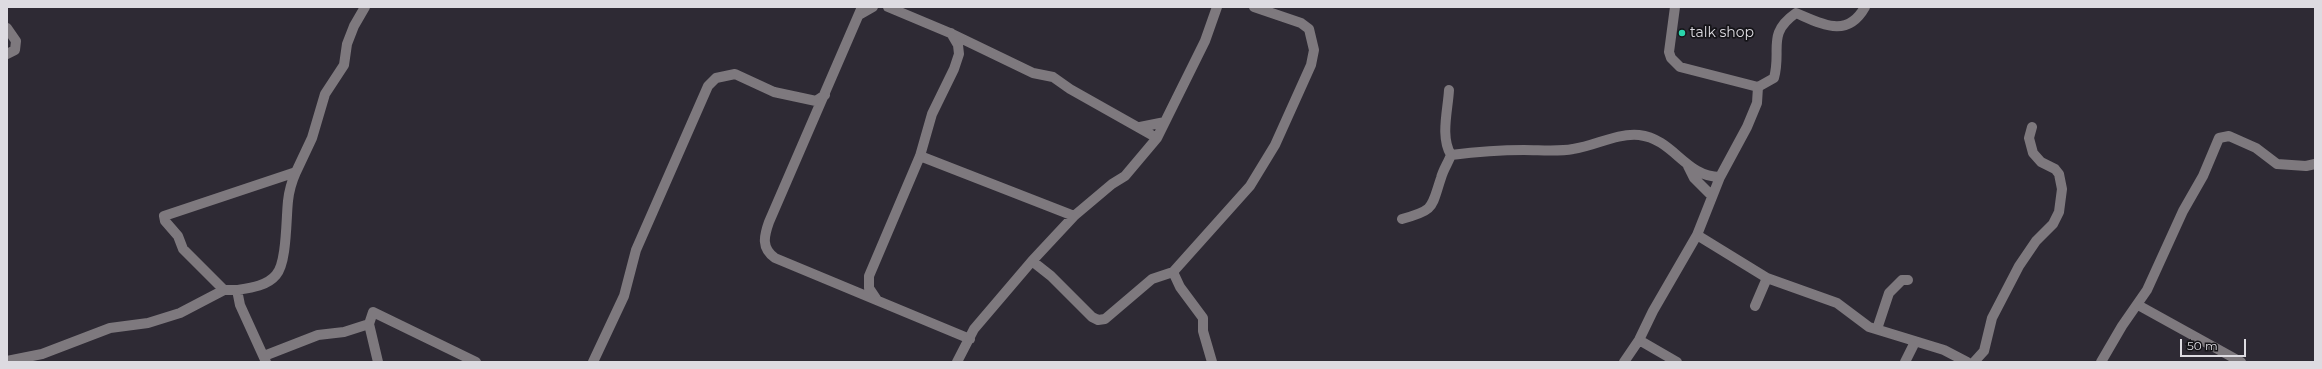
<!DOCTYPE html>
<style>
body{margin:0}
#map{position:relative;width:2322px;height:369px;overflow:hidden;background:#2e2a34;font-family:Montserrat,sans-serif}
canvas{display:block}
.frame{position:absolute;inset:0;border:8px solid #dddbe1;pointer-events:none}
.scale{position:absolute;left:2180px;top:339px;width:66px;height:18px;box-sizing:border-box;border:2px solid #dddbe1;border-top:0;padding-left:5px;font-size:12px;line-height:14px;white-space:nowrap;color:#dddbe1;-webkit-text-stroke:3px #151418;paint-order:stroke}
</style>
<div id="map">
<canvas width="2322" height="369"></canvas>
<div class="frame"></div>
<div class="scale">50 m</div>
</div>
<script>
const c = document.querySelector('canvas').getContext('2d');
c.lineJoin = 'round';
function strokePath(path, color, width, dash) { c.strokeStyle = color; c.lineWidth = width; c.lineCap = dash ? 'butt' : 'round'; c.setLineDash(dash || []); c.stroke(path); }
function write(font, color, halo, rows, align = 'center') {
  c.font = font + ' Montserrat,sans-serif'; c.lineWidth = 3.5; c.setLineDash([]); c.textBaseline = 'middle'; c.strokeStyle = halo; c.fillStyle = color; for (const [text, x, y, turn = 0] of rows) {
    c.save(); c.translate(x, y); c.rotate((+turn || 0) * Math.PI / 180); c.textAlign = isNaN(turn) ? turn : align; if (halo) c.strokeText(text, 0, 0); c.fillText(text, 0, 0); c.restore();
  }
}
const minor = new Path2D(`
 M862 7 769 222C764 236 761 248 775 258L970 339
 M888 7 950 33 1033 73 1053 77 1070 89 1157 138
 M1675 7 1669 52 1671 58 1680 67 1758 87 1774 78C1782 49 1766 34 1796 13 1822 24 1847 39 1865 7
 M859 15 873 7
 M7 28 16 41 15 50 7 54
 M1449 90C1448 110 1440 137 1451 155
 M1140 127 1165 122
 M1451 155C1475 152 1500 150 1524 150 1540 150 1558 152 1573 149 1596 146 1615 133 1639 135 1674 139 1685 177 1720 177
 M920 156 1074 216
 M1688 166 1694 178 1712 196
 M1402 219C1435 210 1431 208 1441 178 1443 170 1448 163 1451 155
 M1697 235 1767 278 1837 303 1869 327 1944 350 1967 362
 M1032 261 1051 276 1092 317 1098 320 1105 319 1152 279 1173 272 1250 186 1275 145 1311 65 1314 50 1309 29 1301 23 1254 7
 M1173 272 1180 287 1203 318V331L1212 362
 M237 290C250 288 267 286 276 275 287 263 286 219 288 201 289 191 292 181 296 172
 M877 300 869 288V276L920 156 932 114 954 69 959 54 958 45 951 33
 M2138 305 2241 362
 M1755 306 1767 278
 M369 324 378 362
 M1877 329 1889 293 1902 280H1908
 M1639 340 1677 362
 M264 356 318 335 344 332 369 324 373 312 476 362
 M7 361 42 354 110 328 148 323 180 313 224 290
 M266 362 240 305 237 290H224L183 249 178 236 165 221 164 216 296 172 312 138 325 94 344 65 347 44 354 26 365 7
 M593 362 624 296 636 250 708 86 716 78 735 74 774 92 816 101 825 95
 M957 362 974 329 1032 261 1074 216 1112 184 1125 176 1157 138 1205 41 1217 7
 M1624 362 1639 340 1653 311 1697 235 1720 177 1747 127 1757 103 1758 87
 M1905 362 1915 342
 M1974 362 1984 351 1992 318 2019 266 2036 241 2053 224 2059 212 2062 189 2059 174 2055 169 2041 162 2033 153 2029 138 2032 127
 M2101 362 2122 326 2147 290 2183 211 2203 176 2219 138 2229 136 2256 148 2277 164 2306 166 2315 164`);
const markers = [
 [1682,33,4,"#2ad5ac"]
];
const poiNames = [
 ["talk shop",1690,33]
];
strokePath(minor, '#7e797e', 10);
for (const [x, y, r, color] of markers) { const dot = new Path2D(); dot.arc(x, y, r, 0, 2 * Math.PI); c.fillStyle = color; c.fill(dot); strokePath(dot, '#151418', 1.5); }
write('14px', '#dddbe1', '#151418', poiNames, 'left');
</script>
